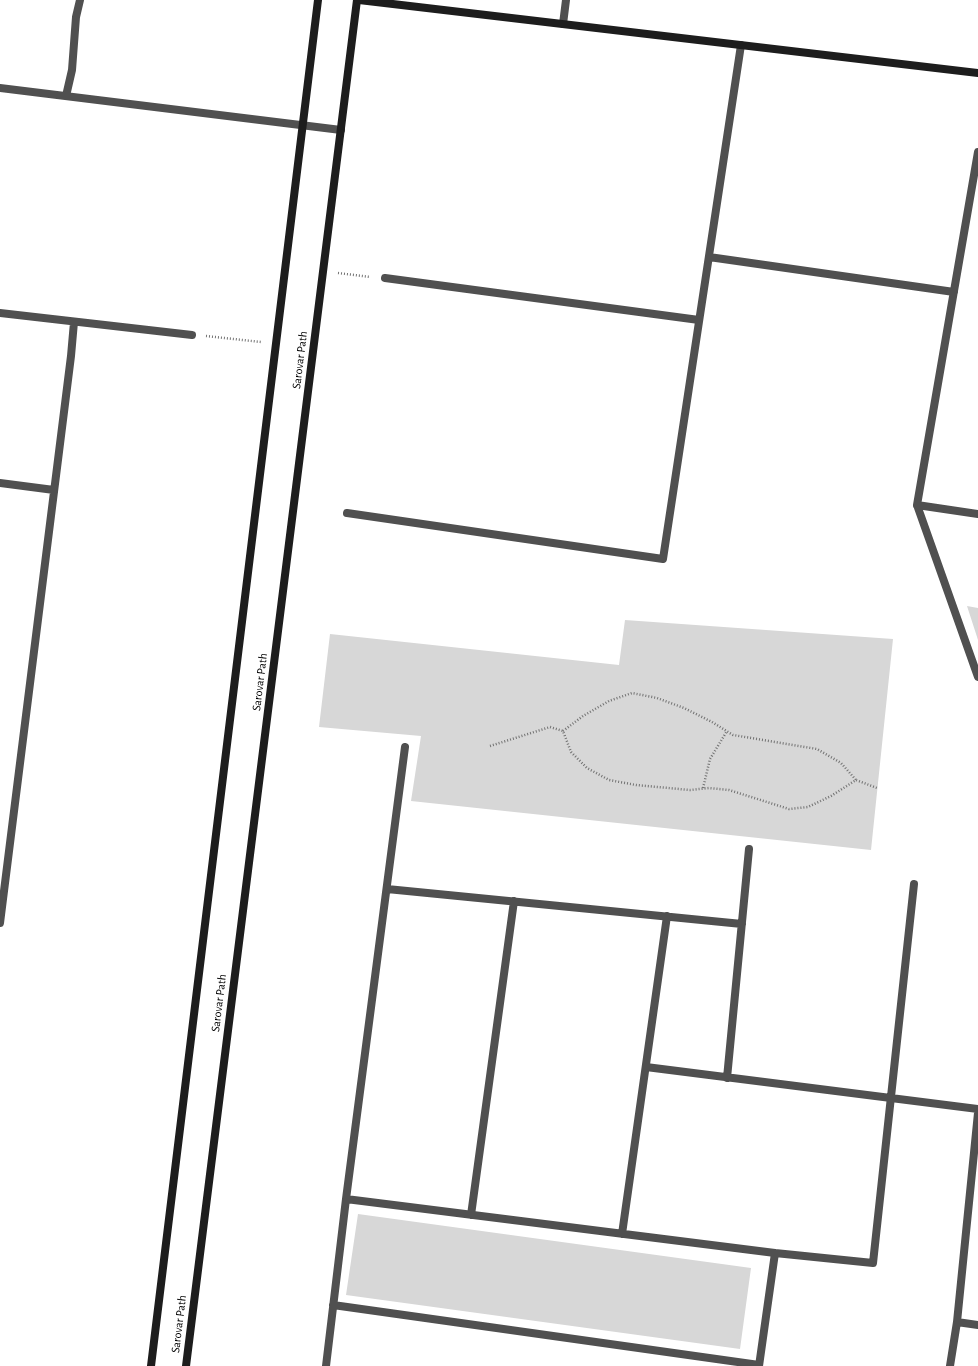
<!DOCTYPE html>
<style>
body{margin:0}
canvas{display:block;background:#fff}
</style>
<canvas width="978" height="1366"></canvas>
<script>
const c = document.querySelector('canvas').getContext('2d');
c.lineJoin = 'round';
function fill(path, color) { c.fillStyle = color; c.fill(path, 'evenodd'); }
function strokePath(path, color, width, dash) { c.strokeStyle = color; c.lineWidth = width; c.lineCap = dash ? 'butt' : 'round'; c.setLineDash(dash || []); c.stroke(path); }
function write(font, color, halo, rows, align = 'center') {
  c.font = font + ' "Alegreya Sans",sans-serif'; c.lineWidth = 3; c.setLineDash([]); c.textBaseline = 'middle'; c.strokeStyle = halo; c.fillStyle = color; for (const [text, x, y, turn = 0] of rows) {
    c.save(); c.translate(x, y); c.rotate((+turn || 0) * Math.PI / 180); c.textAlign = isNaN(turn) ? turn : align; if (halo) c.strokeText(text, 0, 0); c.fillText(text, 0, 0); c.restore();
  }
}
const green = new Path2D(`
 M967 606 978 608V640Z
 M625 620 893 639 871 850 411 801 421 736 319 727 330 634 619 665Z
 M358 1214 751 1268 740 1349 346 1295Z`);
const path = new Path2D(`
 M338 273 370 277
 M206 336 261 342
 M563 731 583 716 609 701 632 693 657 698 684 708 712 722 733 735 817 749 841 763 856 780
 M490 746 550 727 563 731 571 752 587 768 609 780 636 785 690 790 709 788 729 790 789 809 808 807 831 796 856 780 877 788
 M703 788 710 759 727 731`);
const street = new Path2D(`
 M563 24 566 0
 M0 88 341 130
 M66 96 72 70 76 17 80 0
 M978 152 917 505 978 677
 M709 257 954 292
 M385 278 699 320
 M0 313 192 335
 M0 483 54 490
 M917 505 978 514
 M347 513 663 559 741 45
 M387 889 742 924
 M0 923 71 356 74 322
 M646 1067 978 1109
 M727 1078 749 849
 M346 1199 775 1253 873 1263 914 884
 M471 1215 514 901
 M622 1234 667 916
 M333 1305 759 1365
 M957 1322 978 1325
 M326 1366 346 1199 405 747
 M759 1366 775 1253
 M950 1366 957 1322 978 1113`);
const secondary = new Path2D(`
 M359 0 978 73
 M151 1366 318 0
 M186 1366 357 0`);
const streetNames = [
 ["Sarovar Path",300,360,-83],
 ["Sarovar Path",260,682,-83],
 ["Sarovar Path",219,1003,-83],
 ["Sarovar Path",179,1324,-83]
];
fill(green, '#d7d7d7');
strokePath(path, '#727272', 2.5, [1, 2]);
strokePath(street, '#505050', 8);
strokePath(secondary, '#1d1d1d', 8);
write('12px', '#000', '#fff', streetNames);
</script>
